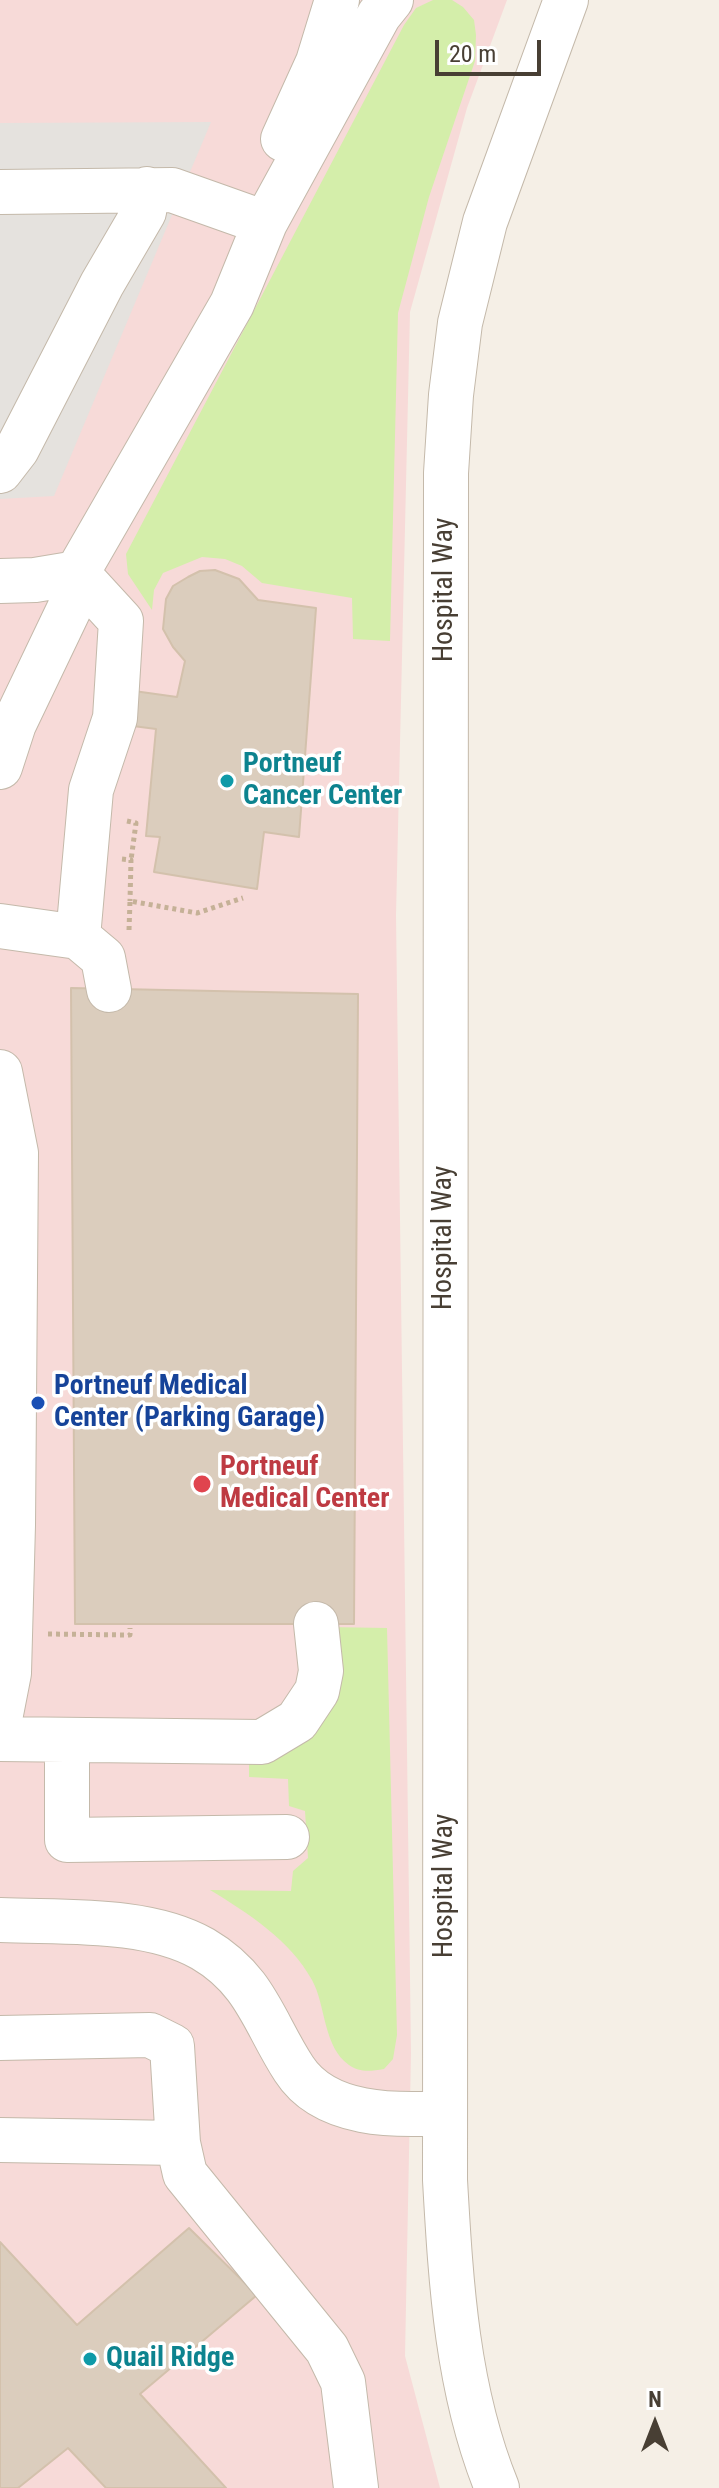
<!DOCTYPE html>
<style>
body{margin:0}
#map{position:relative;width:719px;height:2488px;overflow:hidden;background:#f5efe6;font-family:"Roboto Condensed",sans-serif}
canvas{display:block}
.north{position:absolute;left:615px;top:2384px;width:80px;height:80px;-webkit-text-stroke:6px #fff;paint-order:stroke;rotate:0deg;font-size:22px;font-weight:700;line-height:32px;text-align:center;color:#483f34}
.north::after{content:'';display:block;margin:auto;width:28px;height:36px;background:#483f34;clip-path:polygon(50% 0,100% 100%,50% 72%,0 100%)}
.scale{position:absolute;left:435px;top:40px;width:106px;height:36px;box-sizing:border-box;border:4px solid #483f34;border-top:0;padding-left:10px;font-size:24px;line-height:28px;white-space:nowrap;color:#483f34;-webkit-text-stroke:6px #fff;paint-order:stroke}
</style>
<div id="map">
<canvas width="719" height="2488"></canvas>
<div class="north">N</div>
<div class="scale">20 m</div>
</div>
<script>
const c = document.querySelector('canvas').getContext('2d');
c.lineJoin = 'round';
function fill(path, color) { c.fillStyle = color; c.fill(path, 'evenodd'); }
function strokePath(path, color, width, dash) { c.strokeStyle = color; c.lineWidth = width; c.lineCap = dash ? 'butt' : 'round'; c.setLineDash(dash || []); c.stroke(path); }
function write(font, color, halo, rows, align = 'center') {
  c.font = font + ' "Roboto Condensed",sans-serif'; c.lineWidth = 7; c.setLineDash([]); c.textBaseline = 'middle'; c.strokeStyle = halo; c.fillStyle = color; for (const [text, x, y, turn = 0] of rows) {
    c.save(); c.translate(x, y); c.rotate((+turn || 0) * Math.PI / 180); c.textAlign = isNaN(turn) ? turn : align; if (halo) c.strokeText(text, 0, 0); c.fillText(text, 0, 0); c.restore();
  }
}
const medical = new Path2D(`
 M0 0H507L467 108 410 312 396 915 411 2053 405 2356 440 2488H0Z`);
const green = new Path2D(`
 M433 0H452L463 7 474 20 476 35 475 61 429 197 398 313 390 641 353 639 352 598 262 583 242 566 225 559 202 557 163 573 154 590 152 610 128 574 126 554 404 25 416 8Z
 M327 1627 387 1628 397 2035 393 2059 384 2069C371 2071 360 2073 349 2065 323 2047 326 2005 312 1980 290 1940 248 1913 210 1890L291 1891 293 1871 308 1858 305 1811 289 1806 288 1779 249 1777V1759L281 1751Z`);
const parking = new Path2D(`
 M211 122 54 496 0 499V123Z`);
const building = new Path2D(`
 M215 570 239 579 258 600 316 608 299 837 264 832 257 889 154 872 160 837 146 836 156 729 133 726 134 691 177 697 185 661 173 647 163 629 166 599 173 586 188 577 200 571Z
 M71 988 358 994 354 1624H75Z
 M189 2228 257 2295 140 2394 226 2488H106L68 2448 18 2488H0V2242L77 2325Z`);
const path = new Path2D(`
 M127 821 136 823 131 860
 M122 859 131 860 130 901
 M129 930 130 901 197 913 243 898
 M48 1634 130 1635V1628`);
const minor = new Path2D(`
 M283 139 318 62 337 0
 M0 192 172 190 265 223
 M0 471 17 449 102 284 144 212 147 189
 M0 581 35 580 77 573
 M0 767 14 724 70 607 77 573 232 304 265 223 379 15 391 0
 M0 926 78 937 91 790 115 718 121 621 77 573
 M78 937 103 958 109 990
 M0 1072 16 1153 13 1525 9 1673 0 1719
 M0 1739 262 1742 297 1721 317 1691 321 1671 316 1624
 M67 1740V1840L287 1837
 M0 1920C64 1923 147 1917 203 1949 256 1980 264 2023 294 2069 325 2117 396 2116 445 2113
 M0 2038 150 2035 172 2046 178 2143 185 2174 327 2349 343 2382 356 2488
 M0 2140 178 2143
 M497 2488C457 2390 451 2285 445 2180L446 473 451 395 460 323 485 222 566 0`);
const markers = [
 [227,781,8,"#0f9aa8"],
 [38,1403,8,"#1a4fb4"],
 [202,1484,10,"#e0444e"],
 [90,2359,8,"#0f9aa8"]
];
const streetNames = [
 ["Hospital Way",445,590,-90],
 ["Hospital Way",444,1238,-90],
 ["Hospital Way",445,1886,-90]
];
const cultureNames = [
 ["Portneuf",243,765],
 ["Cancer Center",243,797],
 ["Quail Ridge",106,2359]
];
const transitNames = [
 ["Portneuf Medical",54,1387],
 ["Center (Parking Garage)",54,1419]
];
const healthNames = [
 ["Portneuf",220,1468],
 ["Medical Center",220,1500]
];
fill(medical, '#f7dad8');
fill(green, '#d4eeaa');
fill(parking, '#e5e2de');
fill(building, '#dbcdbd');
strokePath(building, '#d3c1ac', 2);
strokePath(minor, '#c4b9aa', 46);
strokePath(path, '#c5b197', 5, [4, 4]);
strokePath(minor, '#fff', 44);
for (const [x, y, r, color] of markers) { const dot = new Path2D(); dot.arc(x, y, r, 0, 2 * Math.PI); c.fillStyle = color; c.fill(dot); strokePath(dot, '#fff', 3); }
write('28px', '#483f34', '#fff', streetNames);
write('bold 28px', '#0d838f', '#fff', cultureNames, 'left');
write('bold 28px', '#164399', '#fff', transitNames, 'left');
write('bold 28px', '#be3a42', '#fff', healthNames, 'left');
</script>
